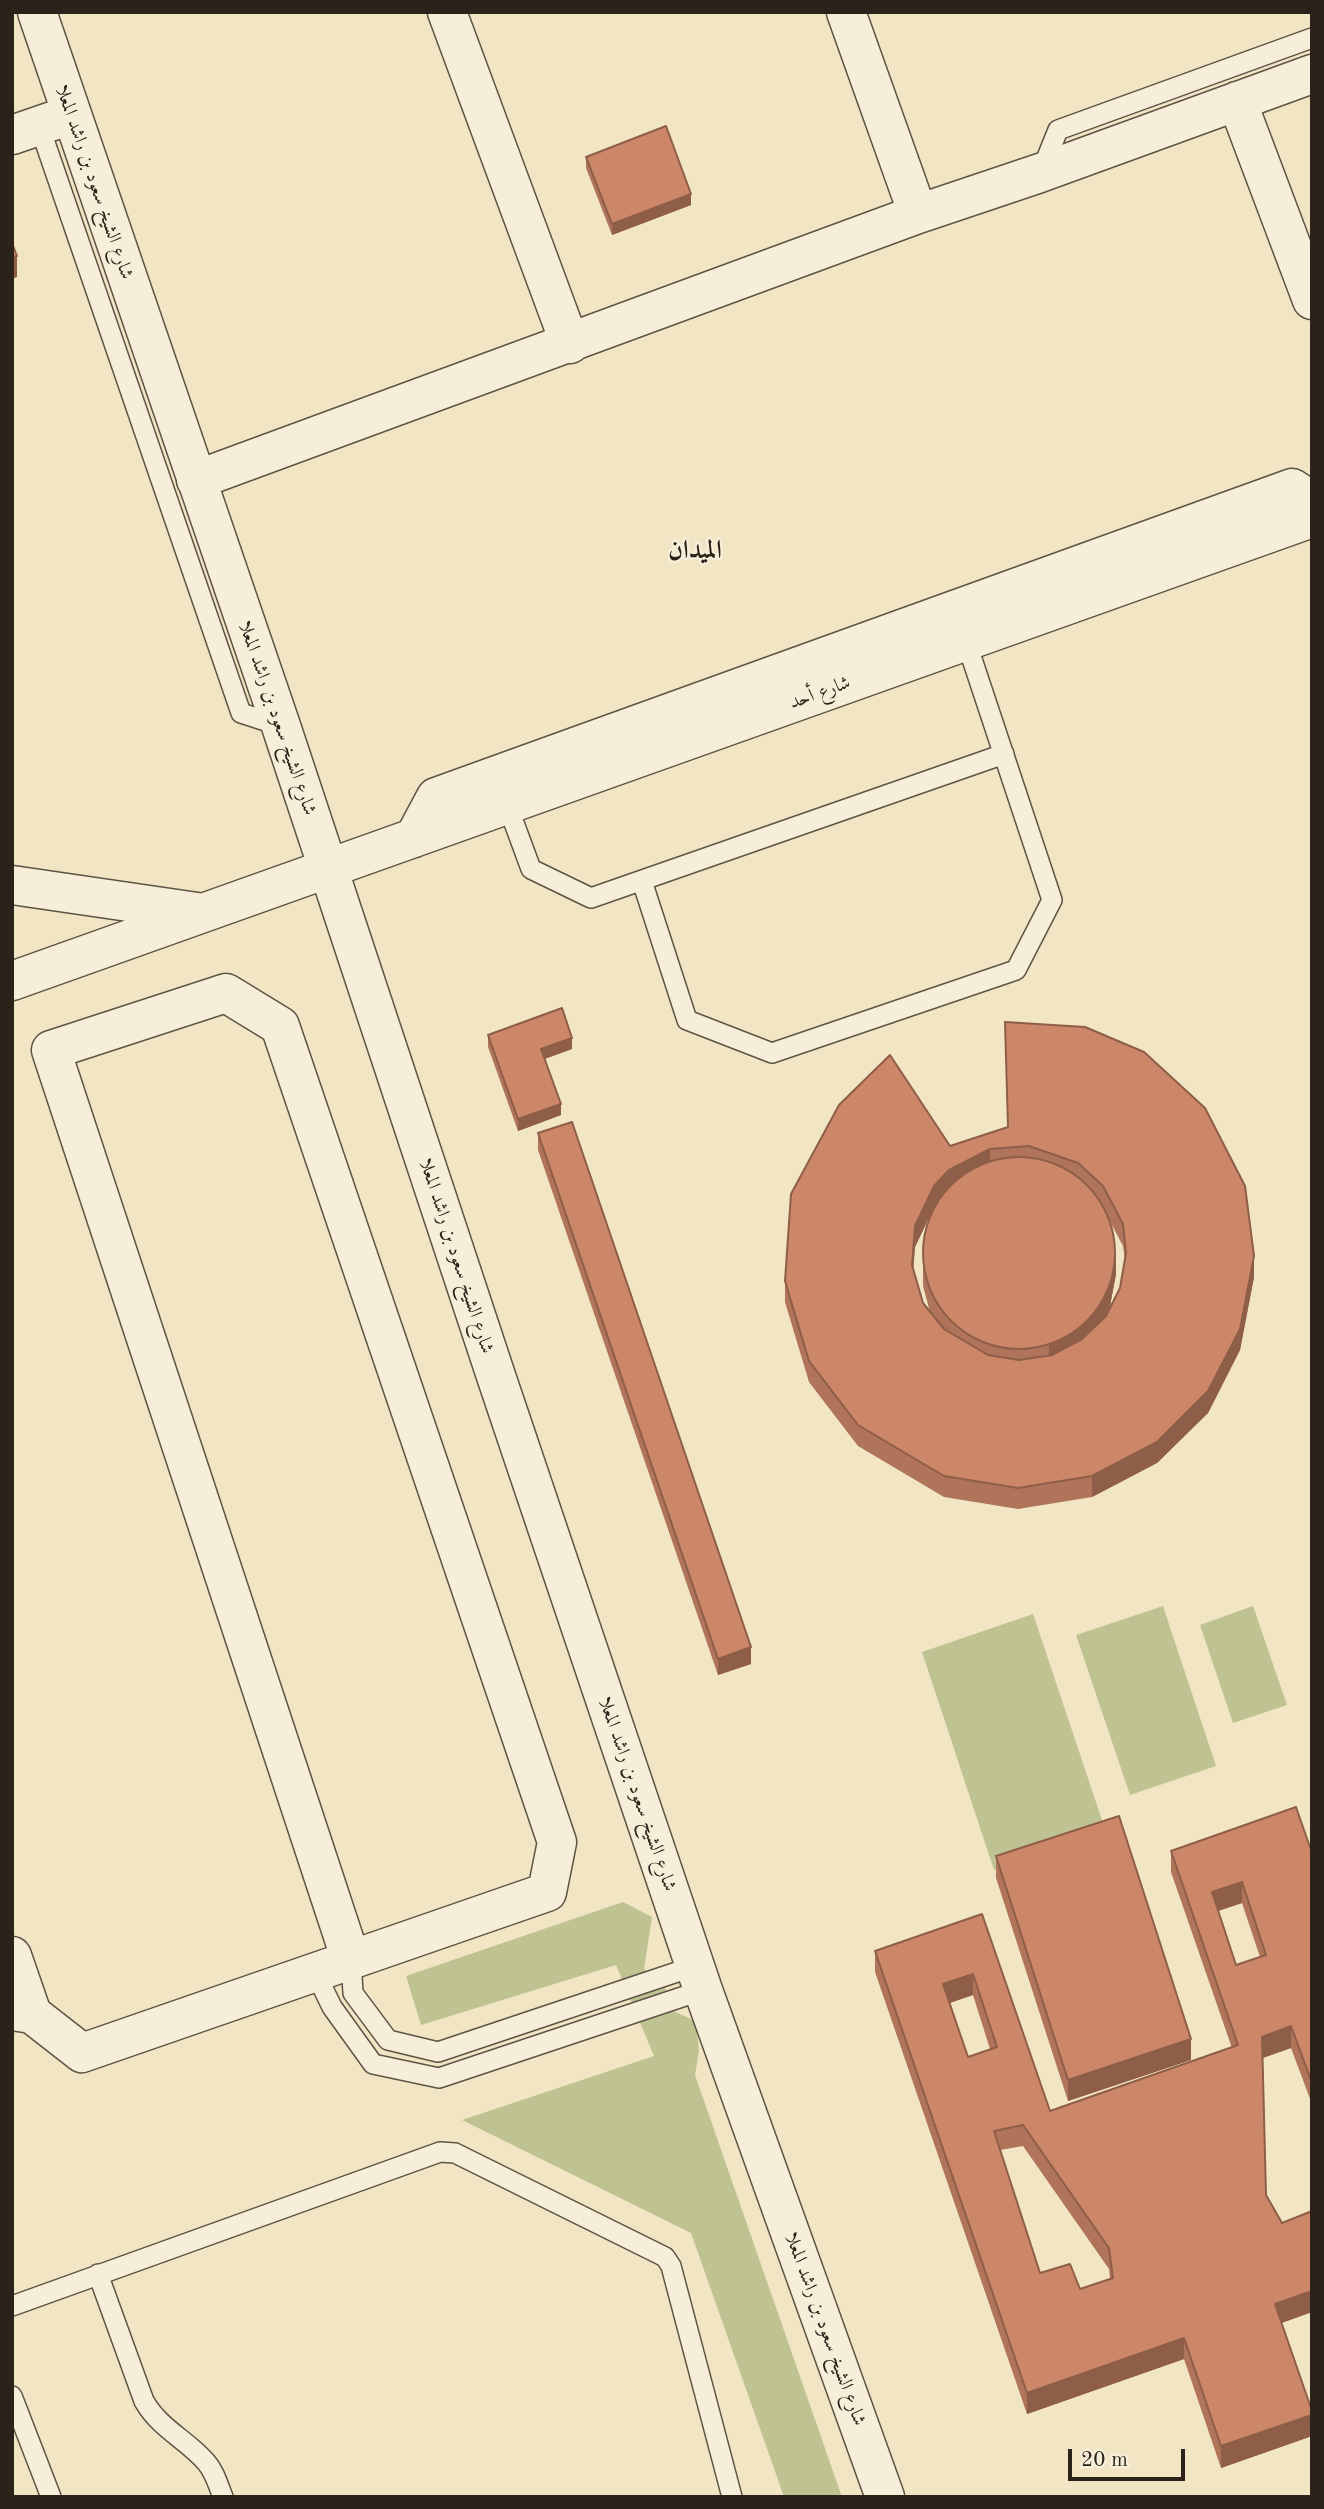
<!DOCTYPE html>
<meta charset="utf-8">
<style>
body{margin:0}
#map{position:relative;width:1324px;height:2509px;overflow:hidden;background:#f1e5c4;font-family:"Old Standard TT",serif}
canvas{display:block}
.frame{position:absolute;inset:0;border:14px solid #2b2319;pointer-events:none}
.scale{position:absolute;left:1068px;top:2449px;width:117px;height:32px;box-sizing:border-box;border:4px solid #2b2319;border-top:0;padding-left:9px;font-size:21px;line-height:24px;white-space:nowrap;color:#2b2319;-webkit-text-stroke:5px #f6eed9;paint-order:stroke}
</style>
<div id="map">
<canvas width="1324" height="2509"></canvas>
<div class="frame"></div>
<div class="scale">20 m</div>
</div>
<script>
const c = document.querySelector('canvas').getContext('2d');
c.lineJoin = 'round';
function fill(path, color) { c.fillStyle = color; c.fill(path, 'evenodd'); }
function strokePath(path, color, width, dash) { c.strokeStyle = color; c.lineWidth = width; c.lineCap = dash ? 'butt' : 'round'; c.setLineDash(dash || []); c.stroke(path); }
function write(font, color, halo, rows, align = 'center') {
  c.font = font + ' "Old Standard TT",Amiri,serif'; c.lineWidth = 5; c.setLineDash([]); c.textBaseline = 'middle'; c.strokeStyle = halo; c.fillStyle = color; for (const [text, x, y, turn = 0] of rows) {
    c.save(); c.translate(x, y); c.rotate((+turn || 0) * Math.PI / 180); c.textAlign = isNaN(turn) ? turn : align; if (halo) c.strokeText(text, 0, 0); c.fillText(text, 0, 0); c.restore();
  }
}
const green = new Path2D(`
 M1163 1606 1216 1766 1130 1795 1076 1635Z
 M1253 1606 1287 1705 1233 1723 1200 1625Z
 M1033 1614 1106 1832 994 1870 922 1652Z
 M623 1902 652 1917 644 1969 665 1988 675 2012 696 2021 699 2051 695 2075 842 2497H784L691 2233 462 2120 654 2056 616 1965 421 2025 406 1976Z`);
const service = new Path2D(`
 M39 125 241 713 281 726
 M1041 172 1058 130 1312 38
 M507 804 531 869 591 898 1004 754
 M642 881 687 1020 772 1053 1016 970 1052 900 966 641
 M351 1960 353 1993 388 2040 438 2052 695 1966
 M315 1972 332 2007 373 2064 439 2078 703 1990
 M98 2274 144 2401C160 2429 186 2439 206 2462 215 2472 218 2485 223 2497
 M12 2306 440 2152 455 2153 665 2257 671 2266 732 2497
 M12 2396 51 2497`);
const minor = new Path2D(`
 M447 12 570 344
 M846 12 918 214
 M1237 101 1312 300
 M12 135 70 115
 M196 480 918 214 1040 173 1312 74
 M414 838 436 797 1292 488 1312 501
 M12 885 197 912
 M12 981 1312 518
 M12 1956 32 2014
 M12 2011 32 2014 82 2053 547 1892 557 1842 280 1026 226 993 51 1050 351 1960`);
const tertiary = new Path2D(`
 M37 12 281 726 496 1376 703 1990 885 2497`);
const wall = new Path2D(`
 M586 157 691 205 612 235 586 168Z
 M1005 1022 1254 1277 1240 1350 1208 1413 1157 1463 1092 1497 1018 1509 944 1497 858 1446 809 1382 785 1302V1281L950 1146 1008 1127ZM937 1204 923 1265V1286L930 1312 923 1303 913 1270 915 1247 934 1207ZM1102 1206 1123 1246 1125 1261 1120 1288 1110 1306 1116 1274Z
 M488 1035 572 1049 545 1059 561 1115 518 1131 488 1047Z
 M538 1133 751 1664 718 1675 538 1150Z
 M1171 1851 1312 1853V2104L1291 2048 1263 2058 1266 2195 1312 2312 1282 2323 1312 2411V2436L1221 2468 1184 2359 1027 2414 875 1972V1951L982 1914 1050 2111 1232 2048 1171 1872ZM1242 1903 1260 1957 1236 1965 1218 1911ZM973 1995 990 2049 968 2057 950 2003ZM1023 2146 1109 2269 1110 2279 1080 2289 1040 2273 1000 2150Z
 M996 1856 1191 2060 1068 2101 996 1878Z
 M1311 2174H1312V2198L1311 2195Z`);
const shadedWall = new Path2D(`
 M691 194V205L612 235V224Z
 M17 256V277L12 279V258Z
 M572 1038V1049L541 1060V1049Z
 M561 1104V1115L518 1131V1119Z
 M990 1149V1170L949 1191 934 1207 915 1247 912 1287V1265L915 1226 934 1186 949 1170Z
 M1116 1253V1274L1110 1306 1097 1331 1049 1366V1345Z
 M1254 1256V1277L1240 1350 1208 1413 1157 1463 1092 1497V1476Z
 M751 1647V1664L718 1675V1659Z
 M1242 1882V1903L1212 1913V1892Z
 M973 1974V1995L943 2005V1984Z
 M1291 2026V2048L1262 2058V2037Z
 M1191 2039V2060L1068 2101V2080Z
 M1312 2291V2312L1275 2325V2304Z
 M1184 2338V2359L1027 2414V2393Z
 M1312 2415V2436L1221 2468V2446Z`);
const building = new Path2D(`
 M666 126 691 194 612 224 586 157Z
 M12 243 17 256 12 258Z
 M562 1008 572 1038 541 1049 561 1104 518 1119 488 1035Z
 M1005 1022 1085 1027 1144 1052 1205 1108 1245 1186 1254 1256 1240 1329 1208 1391 1157 1442 1092 1476 1018 1488 944 1476 858 1425 809 1361 785 1281 791 1194 839 1105 890 1055 950 1146 1008 1127ZM1029 1146 1078 1163 1103 1186 1123 1224 1126 1253 1120 1288 1106 1316 1082 1339 1052 1355 1019 1360 988 1355 944 1329 923 1303 912 1265 915 1226 934 1186 949 1170 990 1149Z
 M572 1122 751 1647 718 1659 538 1133Z
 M923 1253a96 96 0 1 1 192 0a96 96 0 1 1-192 0Z
 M1296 1807 1312 1853V2083L1291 2026 1262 2037 1266 2195 1282 2223 1312 2211V2291L1275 2304 1312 2411V2415L1221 2446 1184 2338 1027 2393 875 1951 982 1914 1050 2111 1238 2045 1171 1851ZM1242 1882 1266 1955 1236 1965 1212 1892ZM973 1974 997 2047 968 2057 943 1984ZM1023 2125 1109 2248 1113 2278 1080 2289 1070 2264 1040 2273 994 2131Z
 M1119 1816 1191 2039 1068 2080 996 1856Z`);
const streetNames = [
 ["شارع الشيخ سعود بن راشد المعلا",94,182,71],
 ["شارع أحد",820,693,-20],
 ["شارع الشيخ سعود بن راشد المعلا",277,718,71],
 ["شارع الشيخ سعود بن راشد المعلا",456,1256,72],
 ["شارع الشيخ سعود بن راشد المعلا",637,1794,71],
 ["شارع الشيخ سعود بن راشد المعلا",825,2329,70]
];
const districtNames = [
 ["الميدان",695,551]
];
fill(green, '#bfc391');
strokePath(service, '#5c5444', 22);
strokePath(minor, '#5c5444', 41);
strokePath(tertiary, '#5c5444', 41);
strokePath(service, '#f6eed9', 19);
strokePath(minor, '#f6eed9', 38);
strokePath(tertiary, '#f6eed9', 38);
fill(wall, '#af7459');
fill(shadedWall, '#8e5e49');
fill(building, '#cb8768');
strokePath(building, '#8e5e49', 2);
write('19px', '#2b2319', '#f6eed9', streetNames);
write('bold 26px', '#2b2319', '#f6eed9', districtNames);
</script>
